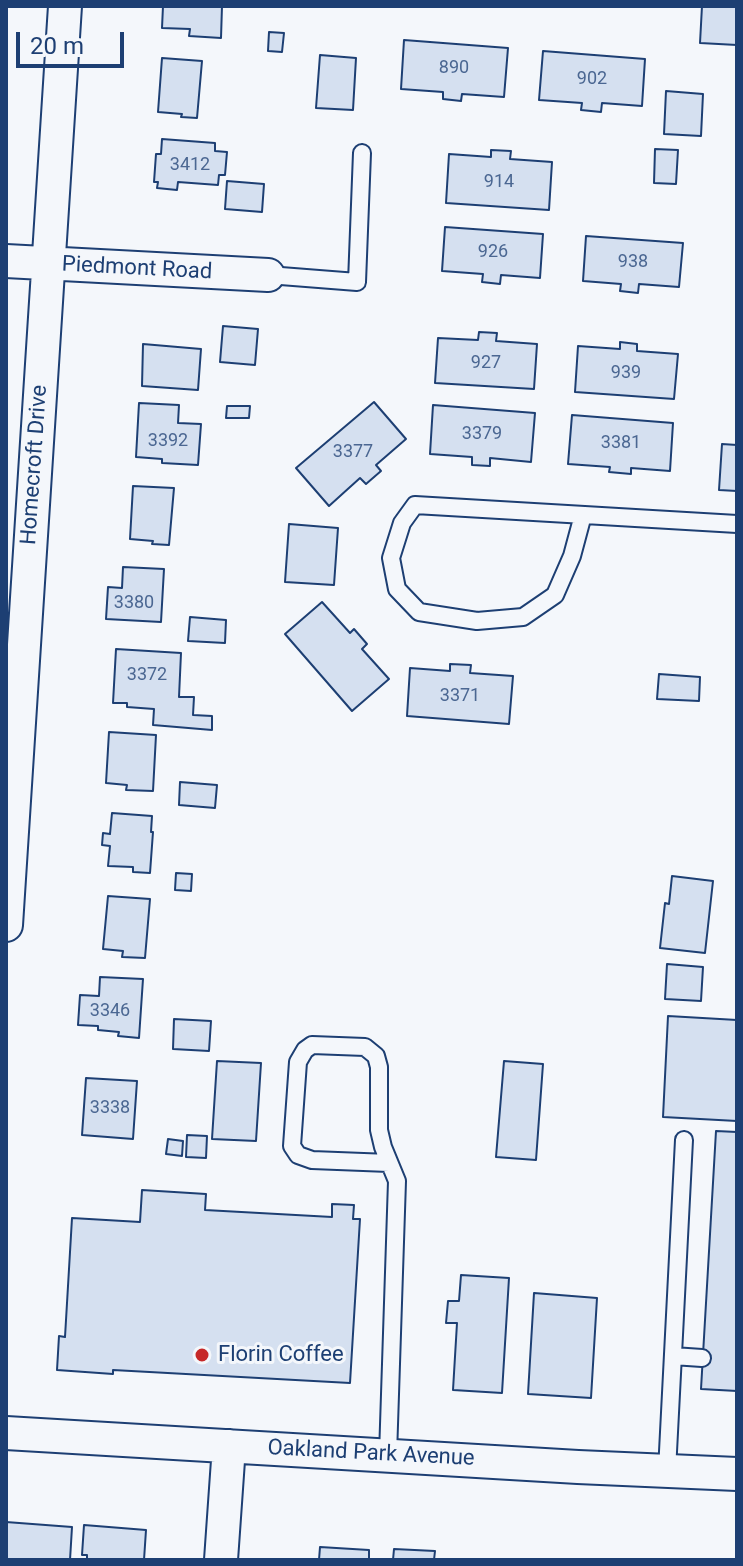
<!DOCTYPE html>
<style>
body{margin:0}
#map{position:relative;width:743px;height:1566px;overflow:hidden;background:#f4f7fb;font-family:Roboto,sans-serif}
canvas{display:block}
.frame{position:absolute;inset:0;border:8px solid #1d3f73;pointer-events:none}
.scale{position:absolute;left:16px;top:32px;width:108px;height:36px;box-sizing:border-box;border:4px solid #1d3f73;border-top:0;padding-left:10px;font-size:24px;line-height:28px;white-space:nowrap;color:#1d3f73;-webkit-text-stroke:6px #f4f7fb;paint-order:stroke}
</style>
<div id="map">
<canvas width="743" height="1566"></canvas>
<div class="frame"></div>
<div class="scale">20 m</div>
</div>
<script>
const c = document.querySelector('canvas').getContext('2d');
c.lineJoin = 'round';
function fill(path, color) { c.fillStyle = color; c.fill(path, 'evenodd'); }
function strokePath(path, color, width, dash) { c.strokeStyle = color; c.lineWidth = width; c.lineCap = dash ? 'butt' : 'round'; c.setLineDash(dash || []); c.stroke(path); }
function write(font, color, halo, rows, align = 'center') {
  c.font = font + ' Roboto,sans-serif'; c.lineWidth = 6; c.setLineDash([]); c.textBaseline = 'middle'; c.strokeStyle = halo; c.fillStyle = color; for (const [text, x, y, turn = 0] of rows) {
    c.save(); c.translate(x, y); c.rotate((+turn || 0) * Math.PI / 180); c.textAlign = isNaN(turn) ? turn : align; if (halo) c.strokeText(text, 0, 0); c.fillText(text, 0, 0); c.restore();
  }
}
const building = new Path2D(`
 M163 6H222L221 38 189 36 190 29 162 28Z
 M702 6H737V45L700 43Z
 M269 32 284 33 282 52 268 51Z
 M404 40 508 48 504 97 462 94 461 101 443 99V92L401 89Z
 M543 51 645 59 642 106 602 103 601 112 581 110 582 103 539 100Z
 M320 55 356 58 353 110 316 108Z
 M162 58 202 61 197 118 181 117 182 114 158 112Z
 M666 91 703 94 701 136 664 134Z
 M162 139 215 143V151L227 152 225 175H219L218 185 178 182 177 190 157 188 158 182H154L156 154H161Z
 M655 149 678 150 676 184 654 183Z
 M491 150 511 151 510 159 552 162 549 210 446 203 449 154 491 157Z
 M227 181 264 184 262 212 225 209Z
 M445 227 543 234 540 278 501 275 500 284 482 282 483 274 442 271Z
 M586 236 683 243 679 287 639 284 638 293 620 291 621 284 583 281Z
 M223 326 258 329 255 365 220 362Z
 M479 332 497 333 496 341 537 344 534 389 435 383 438 338 478 340Z
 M620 342 637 344V351L678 354 674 399 575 392 578 346 620 349Z
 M143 344 201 349 198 390 142 386Z
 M374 402 406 439 376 465 381 471 366 484 360 478 329 506 296 468Z
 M139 403 179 405 178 423 201 424 198 465 162 463V459L136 457Z
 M433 405 535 413 531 462 490 458V466L472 465V457L430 454Z
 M227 406H250L249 418H226Z
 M572 415 673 423 670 471 631 468V474L609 472 610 467 568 464Z
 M722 444 737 445V491L719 490Z
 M133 486 174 488 169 545 152 544 153 541 130 539Z
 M289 524 338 528 334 585 285 582Z
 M123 567 164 569 161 622 106 619 108 587 122 588Z
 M322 602 350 633 354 629 367 644 362 649 389 679 352 711 285 634Z
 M190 617 226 620 225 643 188 641Z
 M116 649 181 653 179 697H194L193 715 212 716V730L153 725 154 709 127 707V703H113Z
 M450 664 471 665 470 673 513 676 509 724 407 716 410 668 450 671Z
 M659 674 700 677 699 701 657 699Z
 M109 732 156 735 153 791 126 790 127 785 106 783Z
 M180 782 217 785 215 808 179 805Z
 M112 813 152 816 151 832H153L150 873 133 872V867L108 866 110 846 102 845 103 833 110 834Z
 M176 873 192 874 191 891 175 890Z
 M672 876 713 881 705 953 660 948 665 903 669 904Z
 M108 896 150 899 145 958 122 957 123 951 103 949Z
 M667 964 703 967 701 1001 665 999Z
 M100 977 143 979 139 1038 118 1036 119 1032 98 1030V1026L78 1025 80 995 99 996Z
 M668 1016 737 1020V1121L663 1117Z
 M174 1019 211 1021 209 1051 173 1049Z
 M217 1061 261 1063 256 1141 212 1139Z
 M504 1061 543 1064 536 1160 496 1157Z
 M86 1078 137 1081 133 1139 82 1135Z
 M716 1131 737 1132V1391L701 1389Z
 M187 1135 207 1136 206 1158 186 1157Z
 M168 1139 183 1141 182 1156 166 1154Z
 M142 1190 206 1194 205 1210 332 1217V1204L354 1205 353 1219H360L350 1383 113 1370V1374L57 1370 59 1336 65 1337 72 1218 140 1222Z
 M461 1275 509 1278 502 1393 453 1390 457 1323H446L448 1301H459Z
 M534 1293 597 1298 591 1398 528 1394Z
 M6 1522 72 1527 70 1560H6Z
 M84 1525 146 1530 144 1560H87V1555H82Z
 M320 1547 369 1550V1560H319Z
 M394 1549 435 1551 434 1560H393Z`);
const service = new Path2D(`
 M268 275 357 282 362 153
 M583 515 572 556 555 595 523 617 477 621 419 612 397 589 391 558 402 523 415 505 737 524
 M673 1356 702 1358
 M388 1455 397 1181 383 1147 379 1130V1067L376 1056 365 1047 312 1045 305 1050 298 1062 292 1146 298 1155 312 1160 389 1163
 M667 1471 684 1140`);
const minor = new Path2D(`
 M6 261 268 275
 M6 925 65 6
 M6 1433 578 1467 737 1474
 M221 1560 229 1446`);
const markers = [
 [202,1355,8,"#c62828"]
];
const numberNames = [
 ["890",454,68],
 ["902",592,79],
 ["3412",190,165],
 ["914",499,182],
 ["926",493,252],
 ["938",633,262],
 ["927",486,363],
 ["939",626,373],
 ["3379",482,434],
 ["3392",168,441],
 ["3381",621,443],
 ["3377",353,452],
 ["3380",134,603],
 ["3372",147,675],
 ["3371",460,696],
 ["3346",110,1011],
 ["3338",110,1108]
];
const streetNames = [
 ["Piedmont Road",137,269,3],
 ["Homecroft Drive",35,465,-86],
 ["Oakland Park Avenue",371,1454,3]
];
const poiNames = [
 ["Florin Coffee",218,1355]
];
fill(building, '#d5e0f0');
strokePath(building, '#1d3f73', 2);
strokePath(service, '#1d3f73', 20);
strokePath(minor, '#1d3f73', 36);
strokePath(service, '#f4f7fb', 16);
strokePath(minor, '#f4f7fb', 32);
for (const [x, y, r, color] of markers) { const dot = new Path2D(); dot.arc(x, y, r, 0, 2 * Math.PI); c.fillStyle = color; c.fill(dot); strokePath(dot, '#f4f7fb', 3); }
write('18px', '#4b6792', null, numberNames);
write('22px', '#1d3f73', '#f4f7fb', streetNames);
write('22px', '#1d3f73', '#f4f7fb', poiNames, 'left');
</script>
